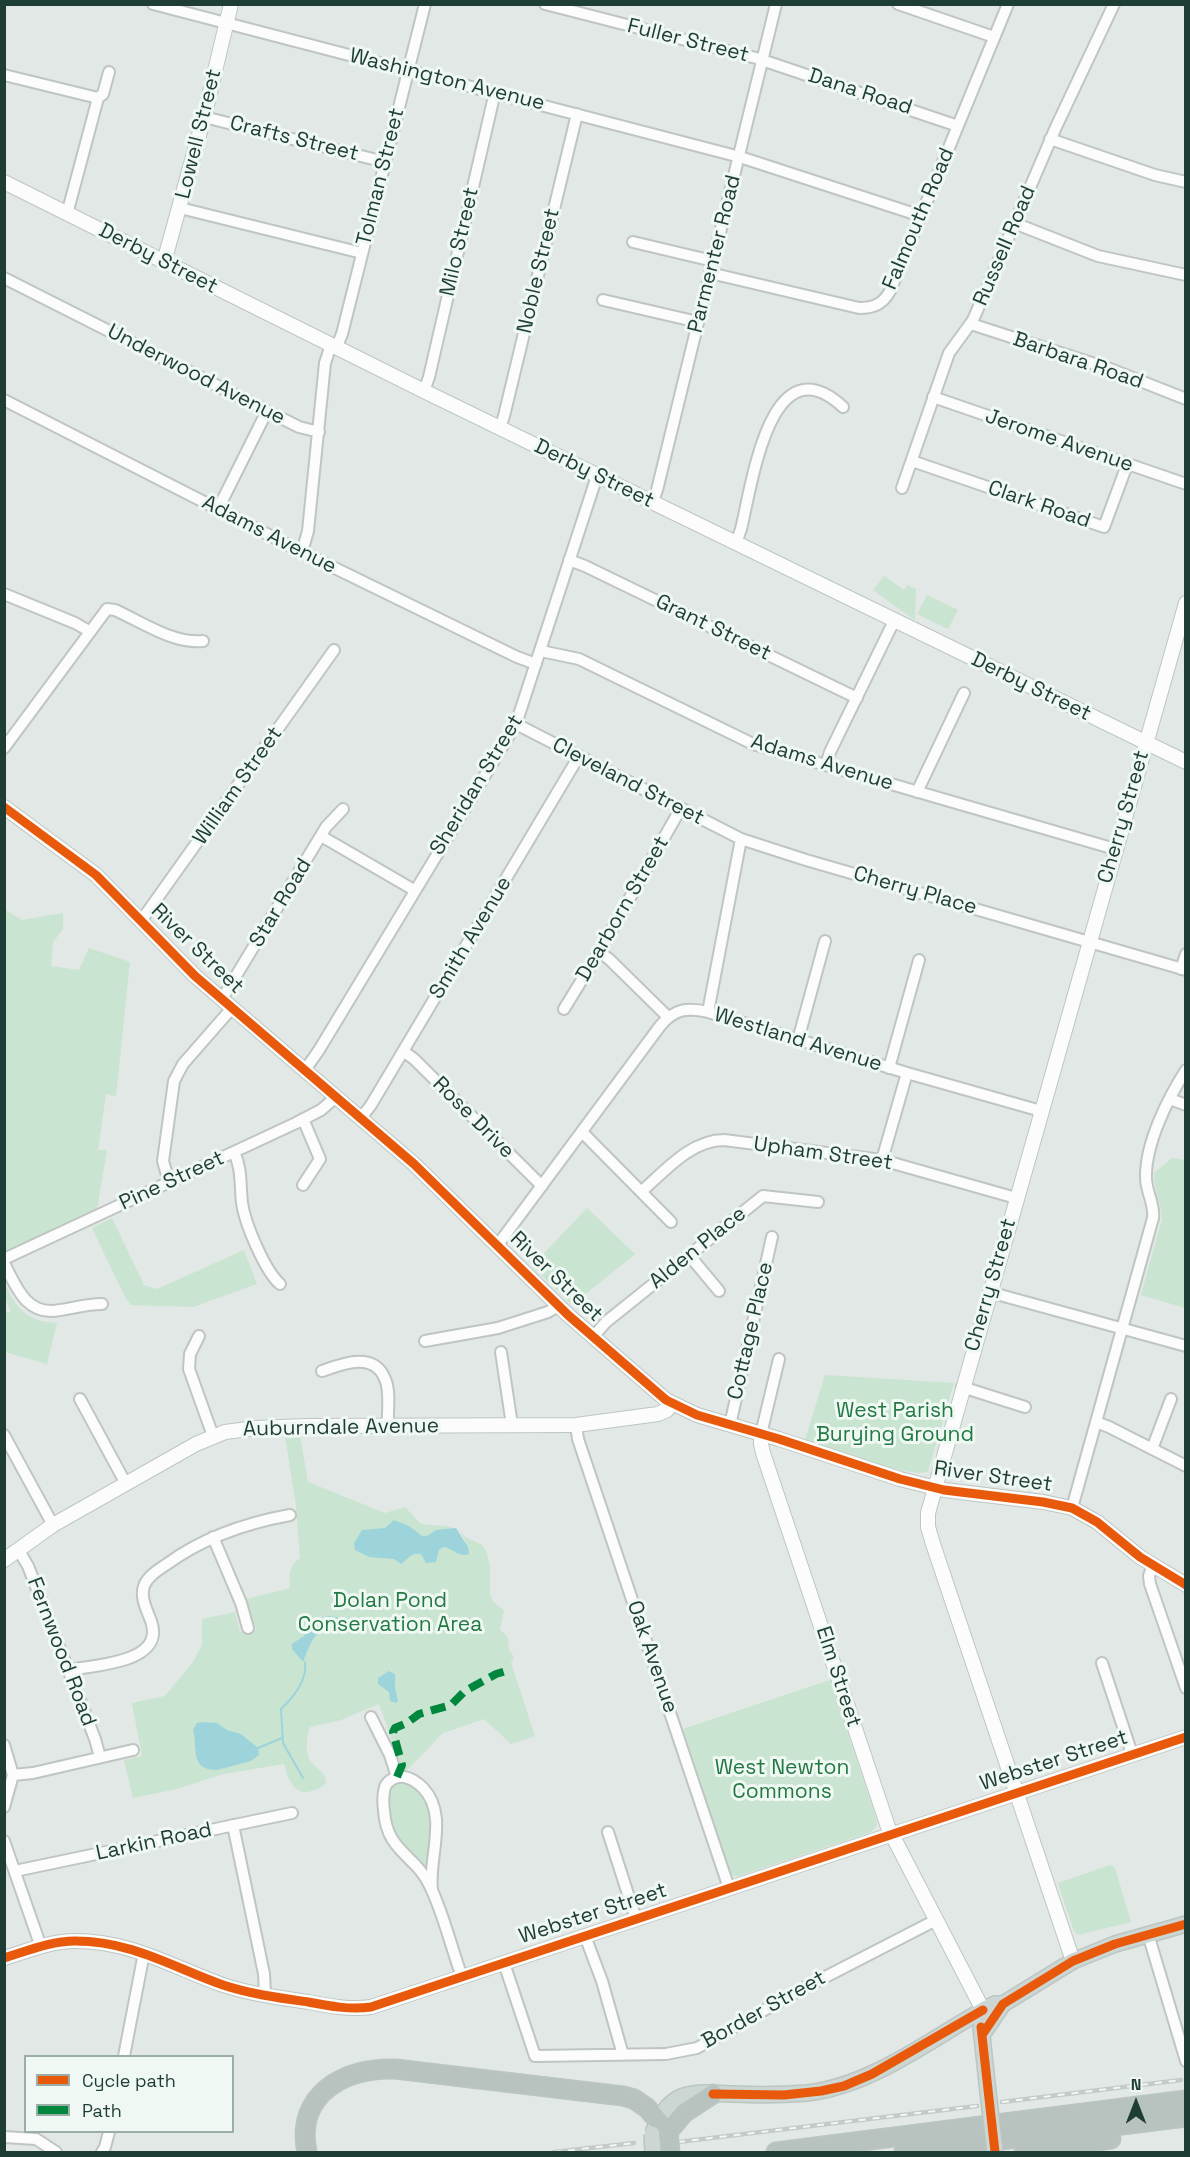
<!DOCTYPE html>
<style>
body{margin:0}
#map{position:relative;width:1190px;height:2157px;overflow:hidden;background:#e2e8e5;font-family:"Space Grotesk",sans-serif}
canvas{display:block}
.frame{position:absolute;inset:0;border:6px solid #1e3d34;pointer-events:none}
.legend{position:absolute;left:24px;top:2055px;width:210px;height:78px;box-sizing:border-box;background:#eff8f3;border:2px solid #9bada7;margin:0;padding:8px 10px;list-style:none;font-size:18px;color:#1e3d34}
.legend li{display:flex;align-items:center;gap:12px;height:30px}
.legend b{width:30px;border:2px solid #9bada7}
.north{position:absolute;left:1106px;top:2073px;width:60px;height:60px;-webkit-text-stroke:4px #eff8f3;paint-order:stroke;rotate:0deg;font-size:16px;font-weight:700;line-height:24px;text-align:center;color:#1e3d34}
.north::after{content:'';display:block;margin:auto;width:21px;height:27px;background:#1e3d34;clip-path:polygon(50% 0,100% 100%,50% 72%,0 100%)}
</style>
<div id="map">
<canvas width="1190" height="2157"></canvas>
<div class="frame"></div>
<ul class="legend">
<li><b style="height:8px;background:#e8590c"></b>Cycle path</li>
<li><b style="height:8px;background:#00873e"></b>Path</li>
</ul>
<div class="north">N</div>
</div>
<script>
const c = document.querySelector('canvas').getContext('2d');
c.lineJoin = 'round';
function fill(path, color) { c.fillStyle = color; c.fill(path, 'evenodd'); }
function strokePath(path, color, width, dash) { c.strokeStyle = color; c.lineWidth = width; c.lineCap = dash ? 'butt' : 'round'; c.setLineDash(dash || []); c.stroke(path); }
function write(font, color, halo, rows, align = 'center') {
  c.font = font + ' "Space Grotesk",sans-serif'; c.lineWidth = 6; c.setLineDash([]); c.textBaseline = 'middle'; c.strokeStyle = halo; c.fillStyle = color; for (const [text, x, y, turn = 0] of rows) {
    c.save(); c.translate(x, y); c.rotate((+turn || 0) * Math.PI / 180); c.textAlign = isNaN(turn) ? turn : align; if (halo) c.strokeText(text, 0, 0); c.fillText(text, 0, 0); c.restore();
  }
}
const green = new Path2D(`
 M884 576 904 590 907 585 916 589 915 620 873 590Z
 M927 595 958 610 948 629 917 614Z
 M4 909 22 920 63 913V929L53 942 51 966 79 970 89 948 130 962 116 1096 106 1094 98 1150H107L97 1209 5 1252Z
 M1172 1158 1185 1160V1308L1141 1295 1162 1219C1162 1203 1153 1189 1154 1173Z
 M587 1208 635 1254 572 1305 532 1266Z
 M112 1218 144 1285 157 1289 244 1250 257 1284 193 1307 131 1305 125 1297 92 1228Z
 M5 1284C17 1310 27 1321 57 1323L47 1364 5 1352V1312H11L5 1297Z
 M825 1375 954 1383 928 1471C914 1481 825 1446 805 1440Z
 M300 1435 308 1482 385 1513 405 1507 421 1524 452 1527 461 1554 466 1543 460 1531 465 1537 482 1545C497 1566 485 1591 493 1601 495 1605 501 1608 504 1610L500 1629 508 1638 509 1650 514 1657 511 1663 535 1736 511 1744 484 1719 443 1733 407 1770 402 1769 379 1704 341 1720 310 1727C306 1740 303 1756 316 1767 321 1772 325 1774 326 1782 323 1787 321 1788 315 1790 294 1798 288 1779 284 1764L223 1774 177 1789 133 1798 124 1760 142 1756 132 1703 165 1696 193 1662 202 1645V1619L235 1612 240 1632 256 1629 247 1599 290 1588C289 1575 289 1565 300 1558L296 1506 285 1436Z
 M830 1680 876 1818 877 1826 869 1833 739 1876H734L731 1873 683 1729Z
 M400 1781C442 1791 430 1843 428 1875L398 1841 391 1828 388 1794 391 1786Z
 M1110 1865 1115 1868 1131 1922 1078 1935 1074 1931 1058 1883Z`);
const water = new Path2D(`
 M394 1520 409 1526 422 1536H427L436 1530 456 1528 468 1547 469 1554C459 1558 453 1548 443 1547L439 1550 436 1562 426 1563 421 1554C411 1552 408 1559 401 1564L394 1559 369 1557 355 1550 354 1543 362 1530 385 1528Z
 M328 1616 353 1620 357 1629 354 1632C319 1617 313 1637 303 1662L292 1649V1644L304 1636 311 1622Z
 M389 1671 395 1674V1688L398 1701 396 1703 390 1701 389 1692 378 1684V1678Z
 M201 1722 217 1723 227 1730 241 1734 258 1748 259 1755 251 1761 217 1770C189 1770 198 1747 193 1730L197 1723Z`);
const stream = new Path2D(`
 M258 1748 282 1738
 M303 1778 283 1743 281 1709C293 1698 308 1679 305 1662`);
const street = new Path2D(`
 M153 4 740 157 921 216
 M545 4 756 58 958 126
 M898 4 994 37
 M4 75 98 98
 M204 117 385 162
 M1050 139 1155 175 1186 182
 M180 208 362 253
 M67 214 98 98 103 94 109 72
 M1014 223 1098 256 1186 275
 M633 242 713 261
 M710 273 859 308C874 308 883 304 890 291L1008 4
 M4 278 299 427 319 432
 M603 300 698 322
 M971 324 1110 369 1186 399
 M336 348 342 334 425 4
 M424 391 429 377 495 92
 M933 397 1186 484
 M4 400 302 552 517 657 536 664
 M500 428 504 416 577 114
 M912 461 1104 527 1127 465
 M902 488 949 353 973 320 1056 127 1114 4
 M652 503 657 490 776 4
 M218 509 267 411
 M736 543 741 529C752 485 770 340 843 407
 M302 552 308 531 325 363 331 345
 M569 560 585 566 857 698
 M4 594 75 623 89 631
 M541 651 579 659 753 744 1115 849
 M516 724 741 839 806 860 1186 970
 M4 748 107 609 115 610C142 622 173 644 203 641
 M826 765 830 752 894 621
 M917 792 964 693
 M321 836 414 890
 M141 921 334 650
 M599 952 609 959 668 1017
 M1181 969 1186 954
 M222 999 326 827 343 809
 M564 1009 599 952 681 808
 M708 1012 741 839
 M798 1040 825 941
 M403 1051 414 1059 542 1186
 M889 1068 919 960
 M305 1070 319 1050 516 724 597 476
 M1170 1099 1186 1105
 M361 1118 371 1105 579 756
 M303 1119 320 1159 303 1185
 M582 1132 671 1222
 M234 1152C242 1169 240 1185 242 1203 245 1224 265 1271 280 1284
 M882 1160 907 1073
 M169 1182 163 1161 174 1081 183 1064 232 1008
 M642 1191C665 1171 691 1140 724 1140L882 1160 1016 1198
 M497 1246 660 1026C674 1009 687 1007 708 1012L907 1073 1041 1111
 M689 1255 719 1291
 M4 1259 296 1123 321 1110 336 1097
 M4 1263C16 1287 27 1317 60 1310 74 1308 87 1304 102 1304
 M989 1292 1186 1346
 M199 1336 190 1354 189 1369 213 1436
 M593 1337 606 1322 763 1196 818 1202
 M425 1341 498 1328 548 1312 558 1306
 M501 1352 512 1425
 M322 1371C342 1364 374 1351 385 1379 391 1392 387 1411 388 1426
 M962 1387 1025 1407
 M80 1399 126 1484
 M1096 1422 1109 1427 1186 1466
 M576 1425 578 1439 729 1888
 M730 1425 772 1237
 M761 1434 779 1359
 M4 1435 53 1525
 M1152 1449 1171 1399
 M1072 1508 1153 1218C1155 1204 1146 1192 1146 1178 1145 1144 1168 1098 1186 1070
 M213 1537 241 1603 248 1628
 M18 1549 28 1566 95 1739 100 1757
 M1153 1565 1149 1576 1150 1584 1186 1688
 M1102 1663 1132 1754
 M69 1670C95 1665 166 1663 151 1621 147 1610 140 1598 144 1586 148 1576 158 1570 167 1564 204 1537 246 1523 290 1515
 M371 1717 390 1755 397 1777
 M4 1745 13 1775 4 1807
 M13 1775 33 1773 133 1750
 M233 1825 264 1974 265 1994
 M608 1832 636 1919
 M4 1841 41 1947
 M15 1871 292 1813
 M432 1890C428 1858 449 1815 423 1788 418 1783 411 1778 404 1777 396 1776 388 1780 385 1787 383 1794 383 1803 384 1810 386 1852 416 1855 430 1886 444 1915 451 1947 462 1977
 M1148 1934 1186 2061
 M585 1936 602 1981 623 2055
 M504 1963 535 2056 666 2054 697 2048 800 1990 936 1920
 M124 2056 144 1953
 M4 2137 36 2139 56 2152
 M102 2152 105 2147 109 2132`);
const secondary = new Path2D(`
 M4 182 426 392 1186 762
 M164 262 204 117 231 4
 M4 807 96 875 195 976 414 1164 568 1315 666 1400 697 1415 779 1439 900 1479 944 1490 1043 1502 1072 1508 1097 1522 1140 1557 1186 1585
 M761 1434V1444L763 1453 888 1827 983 2010
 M4 1560 53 1525 196 1444 225 1432 256 1428 307 1426 576 1425 658 1414 667 1410 672 1403
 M4 1958C27 1951 51 1941 75 1941 132 1941 172 1967 223 1985 250 1994 280 1998 308 2002 329 2006 350 2010 371 2007L1186 1737
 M1073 1961 933 1544 928 1527V1513L1186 603`);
const primary = new Path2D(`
 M981 2027 988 2092
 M982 2035 1003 2004 1073 1961 1115 1944 1186 1924
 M654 2130C660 2117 666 2105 679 2098 695 2090 717 2094 734 2094 758 2095 782 2095 807 2093 870 2086 928 2041 983 2010L995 2004H1003`);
const highway = new Path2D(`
 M307 2152C295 2095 344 2067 395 2069L623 2096 634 2099 647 2108 668 2132 684 2113 713 2094
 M776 2152 1186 2100
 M904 2152 1186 2117
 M1024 2152 1111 2139`);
const rail = new Path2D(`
 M1002 2102 1181 2080
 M678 2142 977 2106
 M554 2152 634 2143`);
const primaryBridge = new Path2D(`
 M988 2092 995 2152
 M652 2134 653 2152`);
const highwayBridge = new Path2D(`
 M668 2132 670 2152`);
const quiet = new Path2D(`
 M397 1777 402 1765 393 1732 395 1728 407 1723 419 1714 451 1705 465 1691 496 1674 506 1671 510 1668`);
const cycleway = new Path2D(`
 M4 807 96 875 195 976 414 1164 568 1315 666 1400 697 1415 779 1439 900 1479 944 1490 1043 1502 1072 1508 1097 1522 1140 1557 1186 1585
 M4 1958C27 1951 51 1941 75 1941 132 1941 172 1967 223 1985 250 1994 280 1998 308 2002 329 2006 350 2010 371 2007L1186 1737
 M981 2027 995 2152
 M982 2035 1003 2004 1073 1961 1115 1944 1186 1924
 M713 2094 784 2095 821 2091 844 2086 872 2074 983 2010`);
const streetNames = [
 ["Fuller Street",688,41,14],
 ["Washington Avenue",447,80,14],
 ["Dana Road",860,92,18],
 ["Lowell Street",199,134,-76],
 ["Crafts Street",294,139,14],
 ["Tolman Street",381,177,-76],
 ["Falmouth Road",919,219,-67],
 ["Milo Street",460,242,-77],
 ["Russell Road",1005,246,-67],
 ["Parmenter Road",715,254,-76],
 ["Derby Street",158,259,27],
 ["Noble Street",539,271,-77],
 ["Barbara Road",1078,361,19],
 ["Underwood Avenue",196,375,27],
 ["Jerome Avenue",1059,441,19],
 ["Derby Street",594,474,26],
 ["Clark Road",1039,505,19],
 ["Adams Avenue",269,535,27],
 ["Grant Street",713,628,26],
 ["Derby Street",1031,687,26],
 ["Adams Avenue",822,763,17],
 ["Cleveland Street",628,782,27],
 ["Sheridan Street",477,785,-59],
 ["William Street",238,786,-55],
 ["Cherry Street",1124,817,-74],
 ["Cherry Place",915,891,16],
 ["Star Road",281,903,-59],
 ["Dearborn Street",623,909,-60],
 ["Smith Avenue",471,938,-59],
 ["River Street",197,949,44],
 ["Westland Avenue",798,1040,17],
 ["Rose Drive",473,1118,45],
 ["Upham Street",823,1154,8],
 ["Pine Street",172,1181,-25],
 ["Alden Place",698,1248,-39],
 ["River Street",556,1277,44],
 ["Cherry Street",991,1285,-74],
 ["Cottage Place",751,1331,-77],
 ["Auburndale Avenue",341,1428,-1],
 ["River Street",993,1477,8],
 ["Fernwood Road",61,1652,69],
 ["Oak Avenue",652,1657,71],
 ["Elm Street",838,1677,72],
 ["Webster Street",1054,1761,-18],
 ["Larkin Road",154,1842,-12],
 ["Webster Street",593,1914,-18],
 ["Border Street",764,2010,-29]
];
const parkNames = [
 ["West Parish",895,1411],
 ["Burying Ground",895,1435],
 ["Dolan Pond",390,1601],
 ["Conservation Area",390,1625],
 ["West Newton",782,1768],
 ["Commons",782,1792]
];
fill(green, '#c9e4d0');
fill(water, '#9dd4dc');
strokePath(stream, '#9dd4dc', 2);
strokePath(street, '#bfc5c2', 14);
strokePath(secondary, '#bdc6c3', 16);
strokePath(primary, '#bbc5c1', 18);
strokePath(highway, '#bbc5c1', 21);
strokePath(street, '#fbfcfb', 10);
strokePath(secondary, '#fbfcfb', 14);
strokePath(primary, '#ccd6d2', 15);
strokePath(highway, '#b8c3c0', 18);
strokePath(rail, '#c5cac9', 4.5);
strokePath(rail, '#eff8f3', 2, [7]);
strokePath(primaryBridge, '#bbc5c1', 18, []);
strokePath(highwayBridge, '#bbc5c1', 21, []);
strokePath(primaryBridge, '#ccd6d2', 15);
strokePath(highwayBridge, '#b8c3c0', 18);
strokePath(quiet, '#00873e', 8, [15, 8]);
strokePath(cycleway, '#e8590c', 9);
write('21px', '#1e3d34', '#eff8f3', streetNames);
write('21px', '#237943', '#eff8f3', parkNames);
</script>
